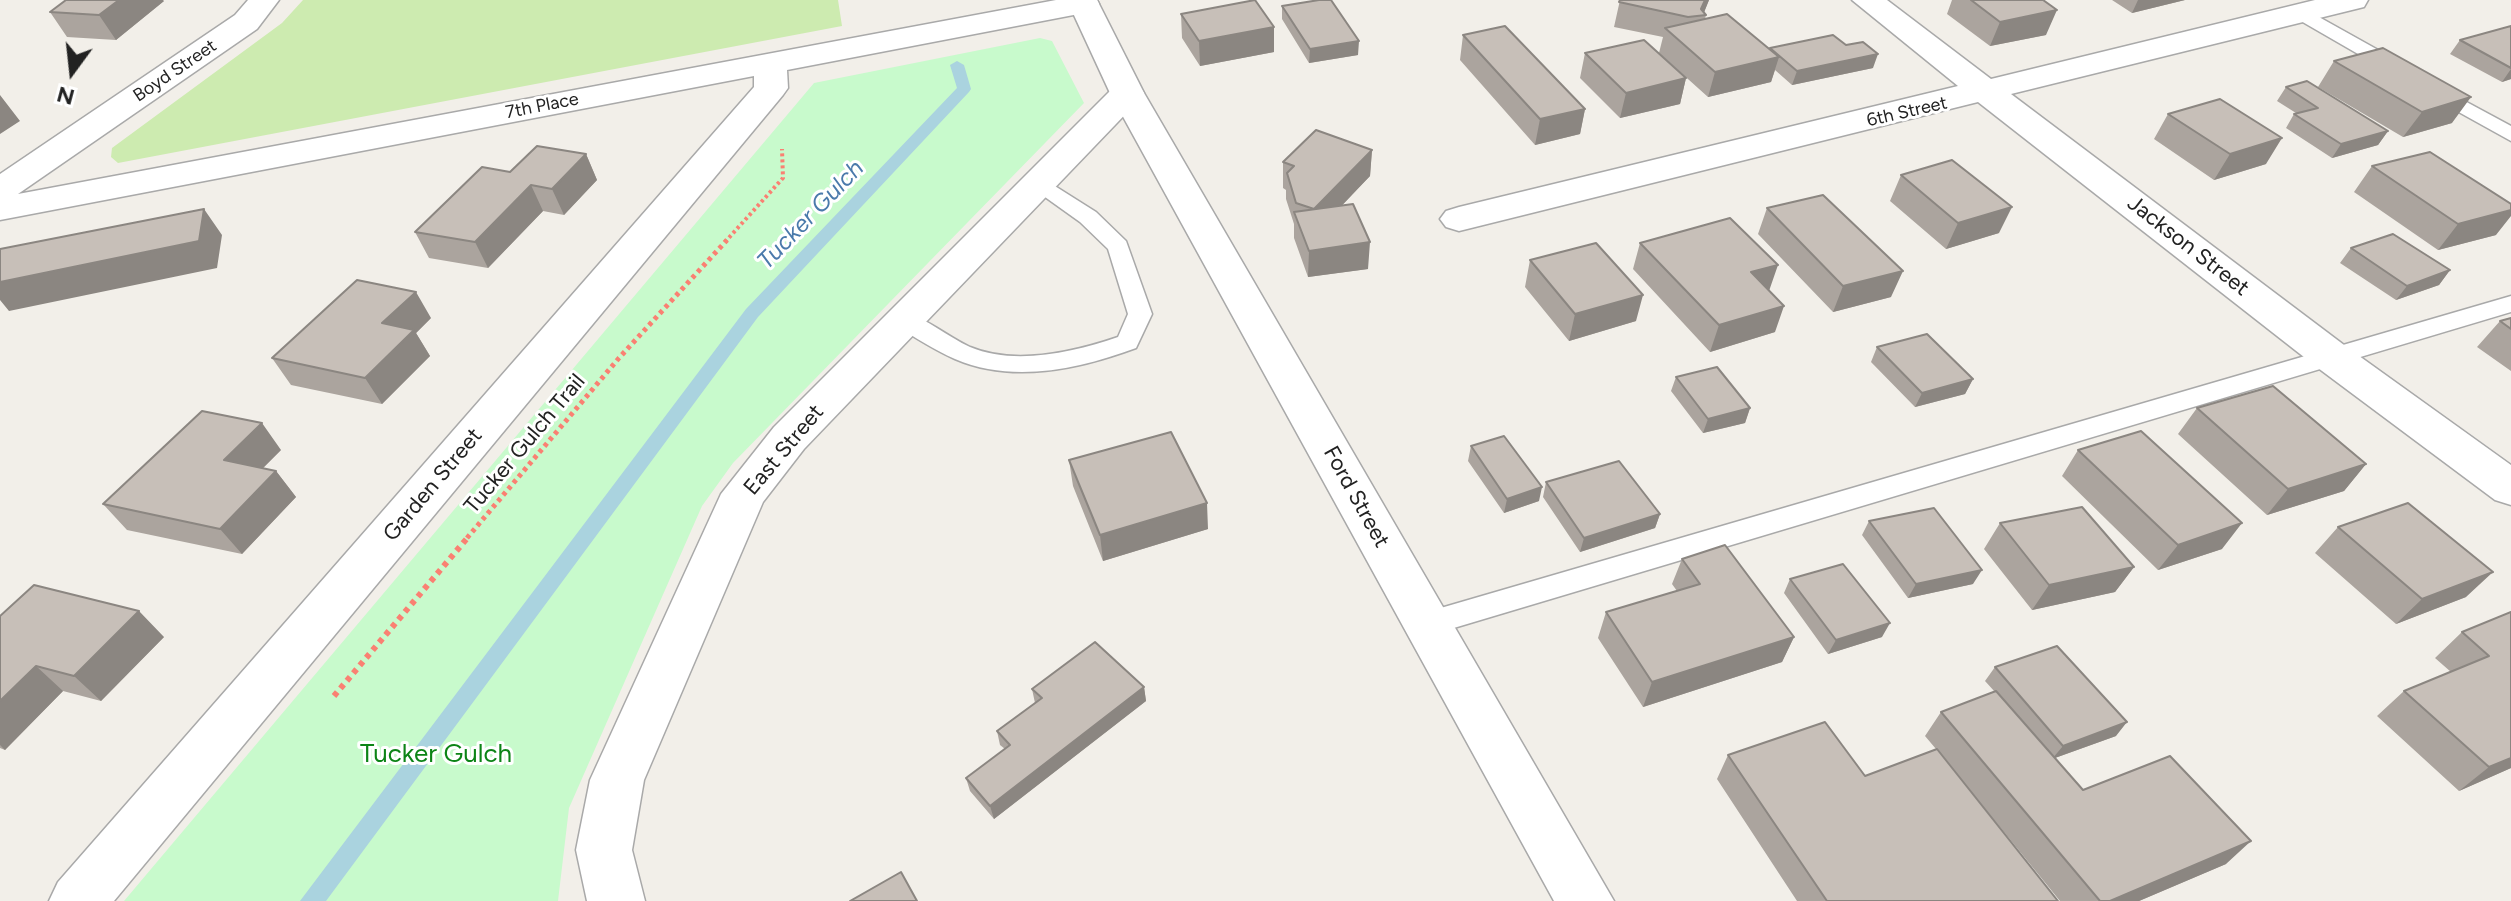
<!DOCTYPE html>
<style>
body{margin:0}
#map{position:relative;width:2511px;height:901px;overflow:hidden;background:#f2efe9;font-family:Figtree,sans-serif}
canvas{display:block}
.north{position:absolute;left:32px;top:32px;width:80px;height:80px;-webkit-text-stroke:6px #fff;paint-order:stroke;rotate:195deg;font-size:22px;font-weight:700;line-height:32px;text-align:center;color:#222}
.north::after{content:'';display:block;margin:auto;width:28px;height:36px;background:#222;clip-path:polygon(50% 0,100% 100%,50% 72%,0 100%)}
</style>
<div id="map">
<canvas width="2511" height="901"></canvas>
<div class="north">N</div>
</div>
<script>
const c = document.querySelector('canvas').getContext('2d');
c.lineJoin = 'round';
function fill(path, color) { c.fillStyle = color; c.fill(path, 'evenodd'); }
function strokePath(path, color, width, dash) { c.strokeStyle = color; c.lineWidth = width; c.lineCap = dash ? 'butt' : 'round'; c.setLineDash(dash || []); c.stroke(path); }
function write(font, color, halo, rows, align = 'center') {
  c.font = font + ' Figtree,sans-serif'; c.lineWidth = 6; c.setLineDash([]); c.textBaseline = 'middle'; c.strokeStyle = halo; c.fillStyle = color; for (const [text, x, y, turn = 0] of rows) {
    c.save(); c.translate(x, y); c.rotate((+turn || 0) * Math.PI / 180); c.textAlign = isNaN(turn) ? turn : align; if (halo) c.strokeText(text, 0, 0); c.fillText(text, 0, 0); c.restore();
  }
}
const grass = new Path2D(`
 M303 0H838L842 26 118 163 111 157 112 148 282 23Z`);
const park = new Path2D(`
 M1040 38 1052 41 1084 103 733 463 702 506 569 808 558 901H124L814 83Z`);
const stream = new Path2D(`
 M957 61 964 65 971 89 969 92 758 317 326 901H300L746 309 957 88 950 65Z`);
const pathFar2 = new Path2D(`
 M725 242 783 178 782 149`);
const pathFar1 = new Path2D(`
 M467 538 619 358 727 240`);
const path = new Path2D(`
 M334 696 469 536`);
const service = new Path2D(`
 M2301 7 2405 65 2408 69 2405 73H2391L2294 17V9Z
 M2435 85 2511 126V141L2428 95 2425 91Z
 M1039 176 1096 212 1126 241 1152 314 1136 348C1079 369 1013 384 955 359 934 350 915 337 896 326L892 320 904 312C928 319 948 337 970 347 1015 366 1074 352 1118 337L1128 314 1108 249 1080 222 1031 187 1028 182Z
 M2511 296V312L1427 636 1417 632 1412 624 1417 616 1427 612Z`);
const minor = new Path2D(`
 M248 0H279L257 29 18 194 1056 0H1097L1099 4 1095 11 1084 13 787 70 788 88 783 95 114 901H49L58 882 754 87V76L0 220V174L235 15Z
 M1852 0H1887L1991 79 2315 0H2368L2364 7 2011 94 2348 348 2511 465V505L2495 500 2318 368 1978 102 1459 231 1446 227 1440 219 1446 211 1459 207 1958 86Z
 M1127 83 1139 86 1144 93 1139 100 804 449 763 502 644 780 632 850 645 901H587L576 850 590 780 721 494 774 427 1115 86Z`);
const tertiary = new Path2D(`
 M1067 0H1097L1144 93 1614 901H1554L1110 93Z`);
const wall = new Path2D(`
 M1620 0H1709L1704 12 1706 15 1705 19 1770 49 1873 68 1792 85 1775 70 1771 82 1708 97 1659 53 1663 37 1614 27Z
 M1952 0H2043L2046 35 1990 46 1947 14Z
 M2112 0H2185L2132 13Z
 M164 1 116 40 67 37 50 12Z
 M1282 6 1358 55 1309 63 1282 19Z
 M1181 14 1274 27V52L1200 66 1182 38Z
 M2511 26V79L2502 82 2450 54 2460 40Z
 M1463 35 1585 109 1580 134 1535 145 1460 60Z
 M1585 53 1686 78 1680 104 1620 118 1580 78Z
 M2334 61 2452 123 2403 137 2318 87Z
 M2286 87 2388 131 2378 145 2332 158 2286 128 2294 114 2296 113 2277 101Z
 M2168 114 2266 164 2214 180 2154 139Z
 M1372 150 1370 176 1341 206 1368 269 1308 277 1294 238V224L1286 199V190L1283 188V162Z
 M586 154 597 180 564 215 543 211 488 268 429 258 415 232 510 172Z
 M2372 166 2496 235 2438 250 2354 192Z
 M1901 175 1999 233 1946 249 1890 201Z
 M1767 208 1891 297 1833 312 1758 234Z
 M1640 243 1775 332 1710 352 1633 269Z
 M2351 248 2450 270 2439 285 2396 300 2340 263Z
 M1530 260 1636 321 1569 341 1525 287Z
 M431 318 416 333 430 356 382 404 291 385 272 358Z
 M2511 318V371L2477 347 2500 321Z
 M1877 347 1973 379 1965 394 1915 407 1871 362Z
 M1676 377 1750 408 1745 423 1703 433 1671 391Z
 M2197 408 2366 464 2344 491 2267 515 2178 434Z
 M1471 446 1539 501 1504 513 1468 461Z
 M281 450 263 468 276 471 296 497 242 554 127 530 103 504Z
 M2078 450 2222 549 2158 570 2062 476Z
 M1069 460 1208 529 1103 561 1073 486Z
 M1546 482 1660 514 1655 528 1580 552 1543 497Z
 M1869 521 1973 584 1908 598 1862 535Z
 M2000 523 2134 567 2115 592 2032 610 1984 549Z
 M2338 527 2466 597 2396 624 2315 553Z
 M1682 559 1794 637 1782 662 1643 707 1598 638 1606 612 1677 591 1672 584Z
 M1790 579 1882 637 1828 654 1784 593Z
 M2511 612V768L2459 791 2377 716 2404 691 2451 672 2435 658 2462 632Z
 M0 616 164 637 101 701 63 691 5 750 0 748Z
 M1995 667 2116 736 2055 758 2083 790 2226 864 2139 901H2060L1991 816 2058 901H1797L1717 779 1728 755 1865 776 1936 749 1925 736 1941 712 1995 692 1985 681Z
 M1144 687 1146 701 994 819 970 791 966 778 1005 749 1000 745 997 731 1035 703 1032 689Z`);
const shadedWall = new Path2D(`
 M119 0H163L164 1 116 40 99 15Z
 M1705 0H1709L1703 15 1699 16Z
 M2138 0H2185L2132 13Z
 M2057 10 2046 35 1990 46 2000 22Z
 M1274 27V52L1200 66 1199 41Z
 M1359 41 1358 55 1309 63 1310 49Z
 M1878 54 1873 68 1792 85 1797 71Z
 M1779 57 1771 82 1708 97 1715 72Z
 M2511 69V79L2502 82Z
 M1686 78 1680 104 1620 118 1626 93Z
 M0 95 20 121 0 134Z
 M2471 97 2452 123 2403 137 2422 112Z
 M1585 109 1580 134 1535 145 1540 119Z
 M2388 131 2378 145 2332 158 2341 144Z
 M2282 138 2266 164 2214 180 2230 154Z
 M1372 150 1370 176 1313 236 1314 209Z
 M586 154 597 180 564 215 552 189Z
 M531 185 543 211 488 268 475 242Z
 M2012 207 1999 233 1946 249 1958 223Z
 M204 209 222 235 217 268 9 311 0 300V282Z
 M2511 210V216L2496 235 2438 250 2458 224Z
 M1370 242 1368 269 1308 277 1309 251Z
 M1778 265 1769 291 1751 272Z
 M2450 270 2439 285 2396 300 2407 286Z
 M1903 271 1891 297 1833 312 1843 286Z
 M416 292 431 318 416 333 430 356 382 404 365 378 382 323Z
 M1643 295 1636 321 1569 341 1575 314Z
 M1784 306 1775 332 1710 352 1719 325Z
 M1973 379 1965 394 1915 407 1922 393Z
 M1750 408 1745 423 1703 433 1708 419Z
 M262 423 281 450 245 486 224 460Z
 M2366 464 2344 491 2267 515 2288 489Z
 M276 471 296 497 242 554 220 529Z
 M1542 487 1539 501 1504 513 1507 499Z
 M1207 503 1208 529 1103 561 1100 535Z
 M1660 514 1655 528 1580 552 1584 538Z
 M2242 523 2222 549 2158 570 2178 545Z
 M2134 567 2115 592 2032 610 2049 585Z
 M1982 570 1973 584 1908 598 1916 584Z
 M2493 572 2466 597 2396 624 2422 599Z
 M139 611 164 637 101 701 74 676Z
 M1890 623 1882 637 1828 654 1836 640Z
 M1794 637 1782 662 1643 707 1652 682Z
 M36 666 63 691 5 750 0 745V701Z
 M1144 687 1146 701 994 819 990 806Z
 M2127 722 2116 736 2052 759 2063 746Z
 M2511 758V768L2459 791 2489 767Z
 M2251 841 2226 864 2139 901H2110Z`);
const building = new Path2D(`
 M66 0H119L99 15 50 12Z
 M1255 0 1274 27 1199 41 1181 14Z
 M1319 0H1331L1359 41 1310 49 1282 6Z
 M1620 0H1705L1701 9 1706 15 1688 17 1619 2Z
 M1971 0H2043L2057 10 2000 22Z
 M1727 14 1779 57 1715 72 1665 28Z
 M1505 26 1585 109 1540 119 1463 35Z
 M2511 26V68L2460 40Z
 M1833 35 1846 45 1863 42 1878 54 1797 71 1770 48Z
 M1644 40 1686 78 1626 93 1585 53Z
 M2383 48 2471 97 2422 112 2334 61Z
 M2307 81 2388 131 2341 144 2294 114 2318 108 2286 87Z
 M2220 99 2282 138 2230 154 2168 114Z
 M1316 130 1372 150 1314 209 1296 203 1287 173 1294 166 1283 162Z
 M537 146 586 154 552 189 531 185 475 242 415 232 482 167 510 172Z
 M2430 152 2511 204V210L2458 224 2372 166Z
 M1952 160 2012 207 1958 223 1901 175Z
 M1823 195 1903 271 1843 286 1767 208Z
 M1353 204 1370 242 1309 251 1294 212Z
 M204 209 199 241 0 282V249Z
 M1730 218 1778 265 1751 272 1784 306 1719 325 1640 243Z
 M2393 234 2450 270 2407 286 2351 248Z
 M1596 243 1643 295 1575 314 1530 260Z
 M357 280 416 292 382 323 414 330 365 378 272 358Z
 M2511 318V329L2500 321Z
 M1927 334 1973 379 1922 393 1877 347Z
 M1717 367 1750 408 1708 419 1676 377Z
 M2273 386 2366 464 2288 489 2197 408Z
 M202 411 262 423 224 460 276 471 220 529 103 504Z
 M2141 431 2242 523 2178 545 2078 450Z
 M1171 432 1207 503 1100 535 1069 460Z
 M1504 436 1542 487 1507 499 1471 446Z
 M1619 461 1660 514 1584 538 1546 482Z
 M2408 503 2493 572 2422 599 2338 527Z
 M2082 507 2134 567 2049 585 2000 523Z
 M1934 508 1982 570 1916 584 1869 521Z
 M1725 545 1794 637 1652 682 1606 612 1700 584 1682 559Z
 M1843 564 1890 623 1836 640 1790 579Z
 M34 585 139 611 74 676 36 666 0 701V616Z
 M2511 612V758L2489 767 2404 691 2489 656 2462 632Z
 M1095 642 1144 687 990 806 966 778 1010 745 997 731 1042 698 1032 689Z
 M2057 646 2127 722 2063 746 1995 667Z
 M1996 691 2083 790 2170 756 2251 841 2110 901H2100L1941 712Z
 M1825 722 1865 776 1937 749 2058 901H1827L1728 755Z
 M901 872 917 901H850Z`);
const farStreetnames = [
 ["Boyd Street",175,71,-34],
 ["7th Place",542,106,-11],
 ["6th Street",1907,112,-13]
];
const streetNames = [
 ["Jackson Street",2188,246,38],
 ["Tucker Gulch Trail",525,444,-50],
 ["East Street",784,450,-50],
 ["Garden Street",433,485,-50],
 ["Ford Street",1356,497,61]
];
const waterNames = [
 ["Tucker Gulch",811,215,-46]
];
const nearParknames = [
 ["Tucker Gulch",436,754]
];
fill(grass, '#cdebb0');
fill(park, '#c8facc');
fill(stream, '#aad3df');
strokePath(service, '#a9a9a9', 3);
strokePath(minor, '#a9a9a9', 3);
strokePath(tertiary, '#a9a9a9', 3);
strokePath(pathFar2, '#fa8072', 4, [3, 3]);
strokePath(pathFar1, '#fa8072', 5, [4, 4]);
strokePath(path, '#fa8072', 6, [5, 5]);
fill(service, '#fff');
fill(minor, '#fff');
fill(tertiary, '#fff');
fill(wall, '#aba49e');
fill(shadedWall, '#8b8681');
fill(building, '#c7bfb8');
strokePath(building, '#8b8681', 2);
write('18px', '#222', '#fff', farStreetnames);
write('22px', '#222', '#fff', streetNames);
write('italic 24px', '#4a7aab', '#fff', waterNames);
write('26px', '#0c8416', '#fff', nearParknames);
</script>
